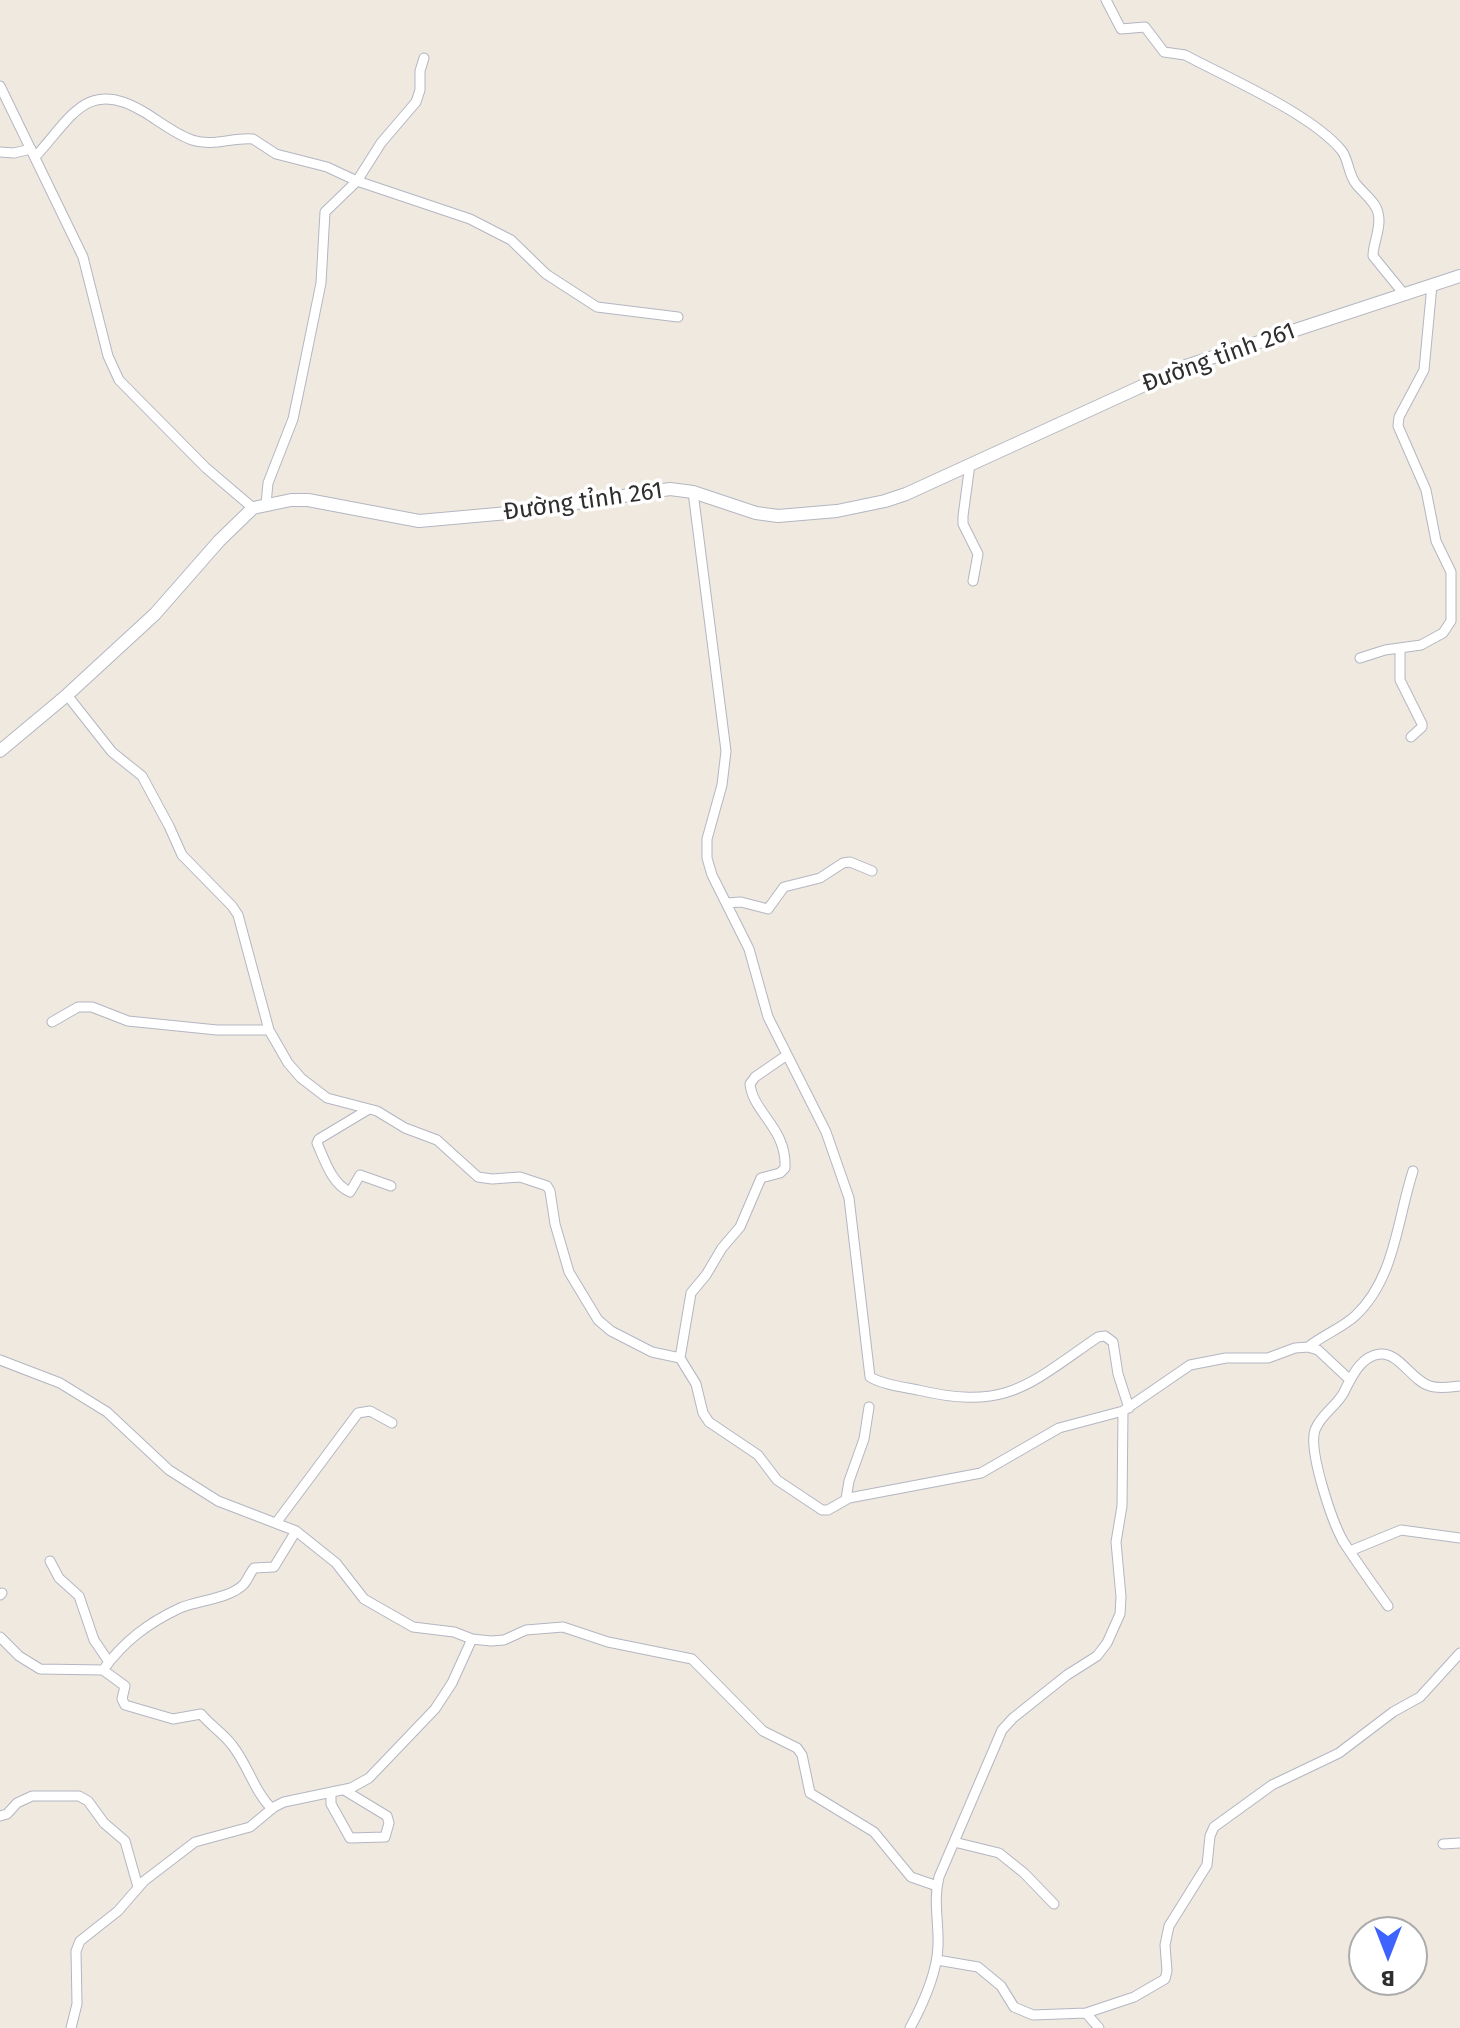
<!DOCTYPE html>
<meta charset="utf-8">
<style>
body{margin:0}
#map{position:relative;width:1460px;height:2028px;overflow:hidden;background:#f0e9df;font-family:"Fira Sans",sans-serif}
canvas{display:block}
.north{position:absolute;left:1348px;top:1916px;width:80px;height:80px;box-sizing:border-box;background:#fff;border:2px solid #ababab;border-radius:50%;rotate:180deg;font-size:22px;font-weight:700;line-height:32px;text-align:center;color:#2e2e2e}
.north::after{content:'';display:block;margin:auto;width:28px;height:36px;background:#3e63ff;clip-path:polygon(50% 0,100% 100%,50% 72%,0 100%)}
</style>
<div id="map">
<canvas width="1460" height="2028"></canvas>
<div class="north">B</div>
</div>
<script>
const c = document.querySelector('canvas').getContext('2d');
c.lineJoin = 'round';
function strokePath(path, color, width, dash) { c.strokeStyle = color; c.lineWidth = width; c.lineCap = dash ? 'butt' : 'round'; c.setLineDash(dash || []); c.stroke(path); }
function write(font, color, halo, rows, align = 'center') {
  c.font = font + ' "Fira Sans",sans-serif'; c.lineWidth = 7; c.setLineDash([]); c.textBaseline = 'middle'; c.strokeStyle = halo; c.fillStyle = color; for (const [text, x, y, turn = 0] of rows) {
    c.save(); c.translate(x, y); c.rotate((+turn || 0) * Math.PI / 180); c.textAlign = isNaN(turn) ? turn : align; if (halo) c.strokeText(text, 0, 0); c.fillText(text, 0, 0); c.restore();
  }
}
const minor = new Path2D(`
 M1106 0 1121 29 1145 27 1164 52 1185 55C1228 78 1312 114 1342 151 1349 161 1348 174 1356 184 1363 193 1376 202 1378 213 1382 227 1373 242 1373 256L1404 294
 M0 86 83 257 108 356 119 380 206 468 253 508
 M0 152 14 153 31 149
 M35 157C71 118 87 77 144 112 159 121 175 134 192 140 213 147 233 137 253 139L276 154 327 167 357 181 470 219 511 240 546 274 597 307 678 317
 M970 464 963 516V524L978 554 973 581
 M693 492 726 751 722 785 707 839V858L712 875 749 949 768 1017 826 1132 849 1198 870 1377C884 1385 903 1387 918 1390 1007 1411 1028 1385 1098 1337L1105 1336 1113 1342 1118 1374 1129 1408
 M266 504 268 483 293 419 301 381 321 283 325 212 357 181 381 143 416 102 420 90V71L424 58
 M1400 648V680L1422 724V727L1411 737
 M1360 658 1385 650 1421 645 1443 633 1451 621V572L1436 541 1426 490 1398 426 1399 417 1424 370 1432 285
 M67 695 112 752 142 776 169 826 182 855 232 906 238 915 269 1030 288 1063 301 1078 327 1098 377 1111 405 1128 437 1140 478 1177 492 1179 520 1177 547 1186 550 1191 555 1224 569 1272 598 1320 611 1331 652 1352 680 1358 696 1384 703 1413 709 1422 758 1455 777 1480 822 1510H828L849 1498 981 1473 1059 1428 1123 1411 1190 1365 1226 1358H1268L1295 1348 1308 1347 1318 1350 1349 1379
 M726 903 741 902 768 909 784 887 820 878 843 863 850 862 872 871
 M52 1022 78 1007H92L128 1021 217 1030H269
 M369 1109 319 1139 317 1143C325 1161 332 1184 350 1192L360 1175 391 1186
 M1308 1347C1323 1335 1342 1328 1355 1316 1395 1279 1397 1220 1413 1171
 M680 1358 691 1293 706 1275 722 1248 740 1227 761 1178 780 1173 785 1168C787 1128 753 1113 750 1084L755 1077 787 1055
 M0 1360 60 1383 107 1412 169 1470 218 1501 296 1531 336 1563 364 1599 413 1627 454 1632 472 1639 491 1641 504 1640 526 1630 563 1627 608 1642 692 1659 763 1731 797 1748 802 1755 810 1793 874 1832 911 1877 937 1886
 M846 1499 849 1481 864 1439 869 1407
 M276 1523 358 1413 370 1411 392 1423
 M1350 1551 1401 1530 1460 1538
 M50 1561 59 1578 79 1596 94 1640 109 1662
 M0 1595 2 1593
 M1388 1606C1373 1585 1357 1563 1343 1541 1332 1521 1308 1451 1315 1430 1321 1414 1337 1406 1344 1392 1352 1376 1361 1356 1380 1354 1399 1352 1412 1381 1430 1386 1439 1389 1450 1387 1460 1386
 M0 1637 19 1656 40 1669 103 1670C124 1641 148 1623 180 1608 198 1600 230 1599 244 1584 248 1579 250 1573 254 1568L274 1567 296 1531
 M103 1670 125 1686 122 1699 125 1705 173 1719 201 1714C210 1725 223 1733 232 1745 248 1765 254 1791 272 1809
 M331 1792V1804L350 1838 385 1837 389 1823 387 1816 344 1790
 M0 1816 7 1814 17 1803 32 1796H79L88 1801 104 1823 125 1841 138 1887
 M954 1842 999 1853 1024 1873 1054 1904
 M1443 1844 1460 1843
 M937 1960 978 1967 1001 1986 1014 2007 1033 2015 1086 2013 1134 1997 1165 1979 1167 1971 1165 1945 1169 1926 1207 1865 1210 1836 1214 1827 1272 1785 1339 1753 1393 1712 1420 1697 1460 1653
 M1086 2013 1099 2028
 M71 2028 77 2004 76 1951 80 1941 118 1911 144 1881 195 1842 250 1827 274 1807 284 1802 351 1788 369 1778 435 1709 452 1683 472 1639
 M910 2028C923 2004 937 1974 938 1946 939 1923 933 1900 939 1877L1002 1730 1013 1718 1067 1675 1097 1656 1107 1643 1120 1614 1121 1597 1116 1542 1122 1506 1123 1411`);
const secondary = new Path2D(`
 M0 751 67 695 155 614 219 541 253 508 291 500H308L419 521 508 513 670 489 693 492 756 513 778 516 837 511 885 501 906 494 1186 366 1460 276`);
const streetNames = [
 ["Đường tỉnh 261",1219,358,-20],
 ["Đường tỉnh 261",583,502,-8]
];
strokePath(minor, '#b3b6c2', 11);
strokePath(secondary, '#b3b6c2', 14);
strokePath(minor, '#fff', 9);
strokePath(secondary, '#fff', 12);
write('24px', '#2e2e2e', '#fff', streetNames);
</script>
